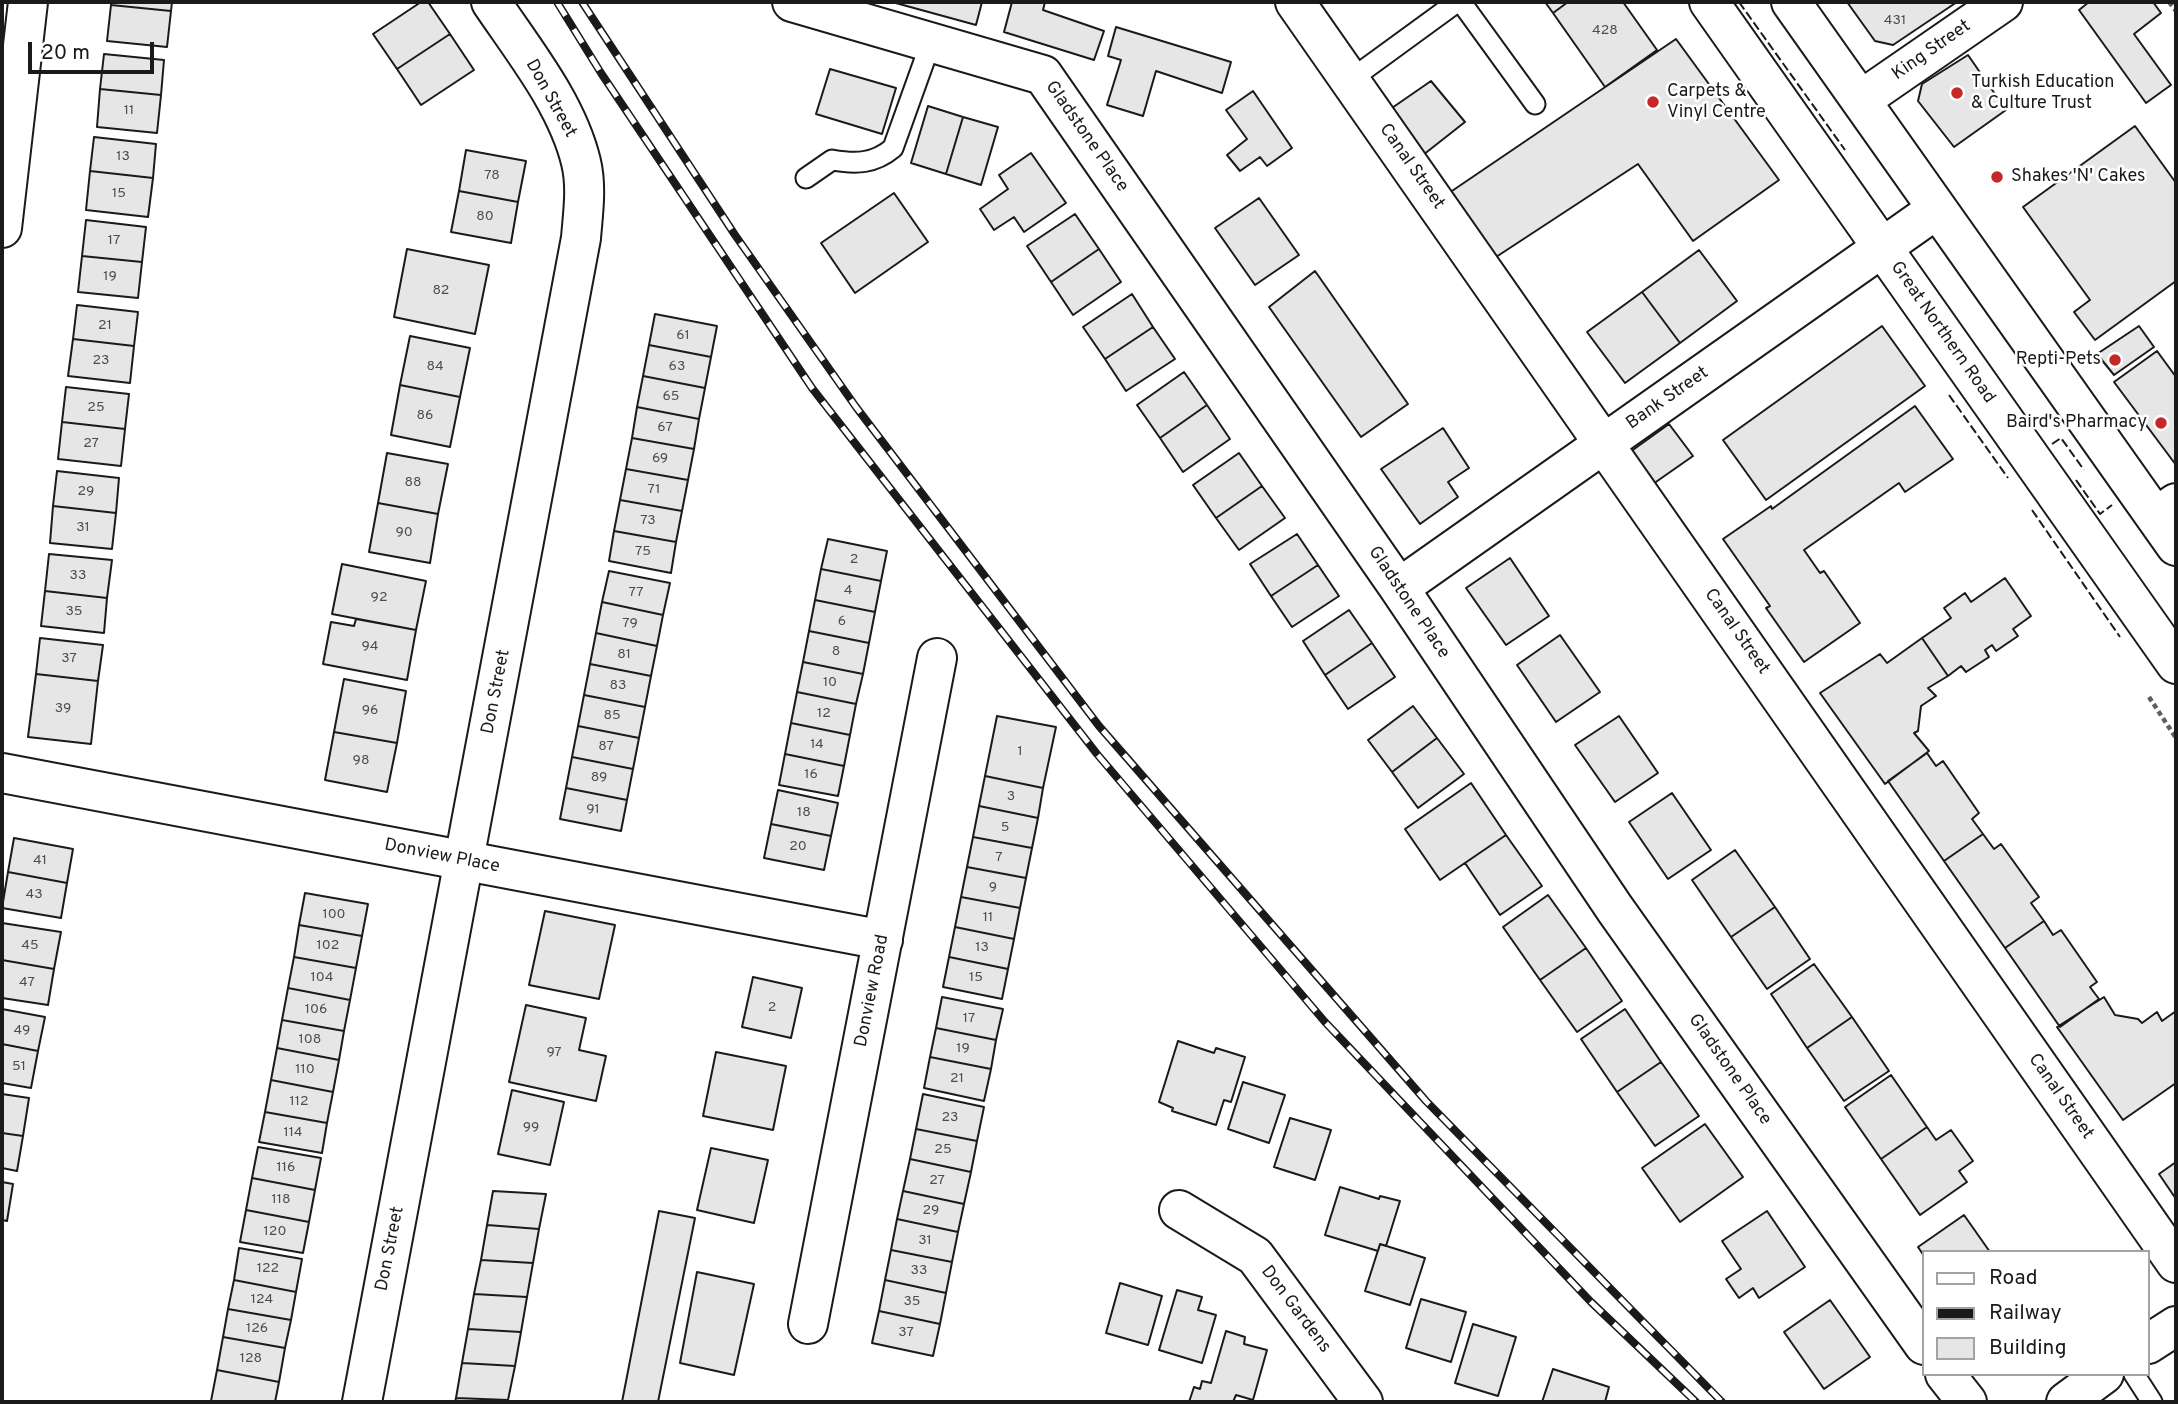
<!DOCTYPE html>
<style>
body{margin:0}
#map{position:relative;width:2178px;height:1404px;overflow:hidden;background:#fff;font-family:Overpass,sans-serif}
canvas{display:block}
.frame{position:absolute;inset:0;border:4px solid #1a1a1a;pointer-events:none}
.legend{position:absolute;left:1922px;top:1250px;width:228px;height:126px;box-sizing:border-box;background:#fff;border:2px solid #a3a3a3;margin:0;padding:9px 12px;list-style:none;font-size:21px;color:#1a1a1a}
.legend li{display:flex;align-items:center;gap:14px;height:35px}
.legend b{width:35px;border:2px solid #a3a3a3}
.scale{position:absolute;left:28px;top:42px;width:126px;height:32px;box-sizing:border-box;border:4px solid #1a1a1a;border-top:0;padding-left:9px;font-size:21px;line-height:24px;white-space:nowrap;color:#1a1a1a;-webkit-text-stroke:5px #fff;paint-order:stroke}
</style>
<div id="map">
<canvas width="2178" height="1404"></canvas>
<div class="frame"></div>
<ul class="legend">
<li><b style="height:9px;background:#fff"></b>Road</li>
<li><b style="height:9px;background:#1a1a1a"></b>Railway</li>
<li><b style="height:19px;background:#e6e6e6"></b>Building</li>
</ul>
<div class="scale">20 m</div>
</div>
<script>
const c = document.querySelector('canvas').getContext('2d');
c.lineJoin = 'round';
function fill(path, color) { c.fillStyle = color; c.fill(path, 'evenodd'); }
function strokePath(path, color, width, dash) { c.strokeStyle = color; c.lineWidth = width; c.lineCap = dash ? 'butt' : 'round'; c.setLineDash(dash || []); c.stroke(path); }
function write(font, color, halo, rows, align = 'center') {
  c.font = font + ' Overpass,sans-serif'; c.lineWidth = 5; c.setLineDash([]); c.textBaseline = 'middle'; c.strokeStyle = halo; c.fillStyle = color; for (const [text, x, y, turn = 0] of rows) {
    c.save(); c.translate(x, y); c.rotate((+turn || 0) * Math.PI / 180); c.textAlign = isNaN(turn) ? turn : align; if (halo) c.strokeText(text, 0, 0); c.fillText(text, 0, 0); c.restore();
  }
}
const building = new Path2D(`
 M111 2H172L171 11 111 5Z
 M421 2H428L450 34 397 69 373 34Z
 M892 2H982L976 25Z
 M1012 2H1045L1043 10 1104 31 1094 60 1004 32Z
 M1545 2H1568L1553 13Z
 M1568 2H1623L1657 50 1605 87 1553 13Z
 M1847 2H1957L1893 45 1875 41Z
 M2089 2H2153L2161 13 2134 34 2171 85 2146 103 2079 10Z
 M111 5 171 11 167 47 107 41Z
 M1116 27 1231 62 1222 93 1156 71 1143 116 1107 105 1121 60 1108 56Z
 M450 34 474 70 421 105 397 69Z
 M1676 39 1779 180 1693 241 1638 164 1493 259 1446 195Z
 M104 54 164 60 161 95 100 89Z
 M1968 55 2006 110 1954 147 1918 101 1922 84Z
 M830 69 896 88 882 134 816 114Z
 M1431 81 1465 122 1423 155 1389 110Z
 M100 89 161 95 157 133 97 127Z
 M1253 91 1292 148 1267 166 1260 157 1240 171 1227 155 1247 139 1226 110Z
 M928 106 963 117 946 174 911 163Z
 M963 117 998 127 981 185 946 174Z
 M2135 126 2176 183V281L2095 340 2074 312 2090 300 2023 207Z
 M94 137 156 144 153 178 90 171Z
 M466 150 526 161 518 202 459 191Z
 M1031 153 1066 203 1024 232 1014 217 994 230 980 209 1008 189 999 175Z
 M90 171 153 178 148 217 86 210Z
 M459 191 518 202 511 243 451 232Z
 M894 193 928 242 855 293 821 243Z
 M1259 198 1299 255 1255 285 1215 228Z
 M1075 214 1099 249 1051 282 1027 246Z
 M86 220 146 227 142 262 82 256Z
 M407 249 489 265 475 334 394 317Z
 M1099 249 1121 282 1073 315 1051 282Z
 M1699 250 1737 301 1680 343 1642 292Z
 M82 256 142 262 138 298 78 292Z
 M1315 271 1408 404 1361 437 1269 307Z
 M1642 292 1680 343 1625 383 1587 332Z
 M1132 294 1153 327 1105 359 1083 327Z
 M77 305 138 312 134 346 73 339Z
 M655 314 717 326 711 357 649 345Z
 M1882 326 1925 386 1766 500 1723 440Z
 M2139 326 2154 347 2114 375 2097 354Z
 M1153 327 1175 359 1126 391 1105 359Z
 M410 336 470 348 460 397 400 385Z
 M73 339 134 346 130 383 68 376Z
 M649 345 711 357 705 388 643 376Z
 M2157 351 2176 377V465L2114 382Z
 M1184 372 1207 405 1160 438 1137 405Z
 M643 376 705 388 699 419 637 407Z
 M400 385 460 397 450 447 391 435Z
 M66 387 129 394 125 429 62 422Z
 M1207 405 1230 439 1183 472 1160 438Z
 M1915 406 1953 459 1905 492 1899 483 1804 550 1820 573 1824 571 1860 623 1804 662 1766 608 1770 606 1723 539 1771 506 1772 509Z
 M637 407 699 419 694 449 632 438Z
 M62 422 125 429 121 466 58 459Z
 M1669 424 1693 456 1653 484 1630 452Z
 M1443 428 1469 468 1448 482 1458 497 1420 524 1381 469Z
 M632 438 694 449 688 480 626 469Z
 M387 453 448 464 438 514 378 503Z
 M1239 453 1262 486 1216 518 1193 485Z
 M626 469 688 480 682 511 620 500Z
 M57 471 119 478 116 513 53 506Z
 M1262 486 1285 518 1239 550 1216 518Z
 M620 500 682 511 676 542 614 531Z
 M378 503 438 514 430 563 369 552Z
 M53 506 116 513 112 549 50 543Z
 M614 531 676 542 671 573 609 561Z
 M1297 534 1318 565 1271 596 1250 564Z
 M828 539 887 551 881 581 821 569Z
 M49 554 112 560 107 598 45 591Z
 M1510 558 1549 616 1506 645 1466 588Z
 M342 564 426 581 416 630 332 614Z
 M1318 565 1339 596 1292 627 1271 596Z
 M821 569 881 581 875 612 815 600Z
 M609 571 670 583 663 615 602 602Z
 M2005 578 2031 616 2013 629 2018 636 1996 651 1992 645 1985 650 1989 657 1966 672 1961 666 1948 676 1922 638 1951 618 1944 608 1965 593 1971 602Z
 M45 591 107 598 104 633 41 626Z
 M815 600 875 612 869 643 809 631Z
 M602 602 663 615 657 646 596 633Z
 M1349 610 1372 643 1325 675 1303 641Z
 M356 619 416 630 407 680 323 664 331 622 354 626Z
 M809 631 869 643 863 674 803 662Z
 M596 633 657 646 651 676 590 664Z
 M1560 635 1600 692 1556 722 1517 665Z
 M40 638 103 645 98 681 36 674Z
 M1922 638 1948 676 1928 688 1936 696 1921 706 1918 731 1914 733 1929 751 1885 784 1820 693 1880 654 1887 663Z
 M1372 643 1395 677 1348 709 1325 675Z
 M803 662 863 674 856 704 797 692Z
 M590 664 651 676 645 707 584 695Z
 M36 674 98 681 91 744 28 737Z
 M344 679 406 691 397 743 334 732Z
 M797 692 856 704 850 735 791 723Z
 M584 695 645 707 639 738 578 726Z
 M1413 706 1437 738 1392 772 1368 740Z
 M997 716 1056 727 1043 788 985 776Z
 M1619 716 1658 773 1615 802 1575 745Z
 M791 723 850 735 844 766 785 754Z
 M578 726 639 738 633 769 572 757Z
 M334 732 397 743 387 792 325 780Z
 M1437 738 1464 774 1418 808 1392 772Z
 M1927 753 1936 766 1943 761 1979 813 1972 819 1983 834 1944 861 1888 781Z
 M785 754 844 766 838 796 779 785Z
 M572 757 633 769 627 800 566 788Z
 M985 776 1043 788 1038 818 979 806Z
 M1471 783 1506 835 1440 880 1405 829Z
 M566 788 627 800 621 831 560 819Z
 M778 790 838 803 831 836 771 824Z
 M1672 793 1711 850 1668 879 1629 822Z
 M979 806 1038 818 1032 848 973 837Z
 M771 824 831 836 824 870 764 858Z
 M1983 834 1994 849 2001 844 2039 897 2031 903 2044 921 2005 948 1944 861Z
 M1506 835 1542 886 1500 915 1465 863Z
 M973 837 1032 848 1026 878 967 867Z
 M14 838 73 849 67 883 8 872Z
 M1735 850 1775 907 1731 937 1692 880Z
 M967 867 1026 878 1020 908 961 897Z
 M8 872 67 883 61 918 2 908Z
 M305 893 368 904 362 936 299 925Z
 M1548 895 1586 948 1540 980 1503 927Z
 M961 897 1020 908 1014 939 955 927Z
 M1775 907 1810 959 1767 989 1731 937Z
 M545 911 615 925 599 999 529 985Z
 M2044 921 2053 935 2061 930 2097 982 2090 987 2099 999 2060 1027 2005 948Z
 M2 923 61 932 54 969 2 960Z
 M299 925 362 936 356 968 294 957Z
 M955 927 1014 939 1008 969 949 957Z
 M1586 948 1622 1001 1577 1032 1540 980Z
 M294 957 356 968 350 1000 288 988Z
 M949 957 1008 969 1002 999 943 987Z
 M2 960 54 969 48 1005 2 998Z
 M1814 964 1852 1017 1807 1048 1771 994Z
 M753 977 802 988 791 1038 742 1027Z
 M288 988 350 1000 344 1031 282 1020Z
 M942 997 1003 1009 996 1040 936 1028Z
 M2104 997 2115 1015 2138 1019 2142 1023 2157 1012 2162 1021 2176 1011V1083L2123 1120 2057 1027Z
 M526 1005 586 1018 579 1050 606 1056 596 1101 509 1082Z
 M2 1009 45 1017 38 1051 2 1044Z
 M1625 1009 1661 1062 1617 1092 1581 1039Z
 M1852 1017 1889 1071 1844 1101 1807 1048Z
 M282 1020 344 1031 339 1060 277 1048Z
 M936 1028 996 1040 991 1069 930 1057Z
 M1178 1041 1214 1053 1216 1048 1245 1057 1231 1102 1224 1100 1216 1125 1172 1111 1173 1108 1159 1102Z
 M2 1044 38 1051 31 1088 2 1083Z
 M277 1048 339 1060 333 1092 271 1080Z
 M716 1052 786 1066 773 1130 703 1116Z
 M930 1057 991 1069 984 1101 924 1088Z
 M1661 1062 1699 1116 1655 1146 1617 1092Z
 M1891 1075 1927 1127 1881 1159 1845 1107Z
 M271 1080 333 1092 327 1123 265 1112Z
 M1243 1082 1285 1095 1269 1143 1228 1129Z
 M512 1090 564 1102 550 1165 498 1154Z
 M2 1094 29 1098 23 1136 2 1133Z
 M923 1094 984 1107 977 1141 916 1129Z
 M265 1112 327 1123 322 1153 259 1142Z
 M1290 1118 1331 1130 1315 1180 1274 1167Z
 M1705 1124 1743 1177 1680 1222 1642 1168Z
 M1927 1127 1936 1140 1951 1130 1973 1161 1959 1171 1967 1182 1920 1215 1881 1159Z
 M916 1129 977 1141 971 1172 910 1159Z
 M2 1133 23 1136 17 1171 2 1168Z
 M258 1147 321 1158 315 1190 252 1178Z
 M711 1148 768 1160 754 1223 697 1210Z
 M910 1159 971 1172 964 1204 903 1191Z
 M2176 1162V1199L2159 1174Z
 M252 1178 315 1190 309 1222 246 1210Z
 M2 1182 13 1184 7 1221 2 1220Z
 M1340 1187 1379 1199 1380 1196 1400 1201 1386 1246 1380 1244 1378 1251 1325 1235Z
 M493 1191 546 1194 539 1229 487 1225Z
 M903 1191 964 1204 958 1232 897 1219Z
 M246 1210 309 1222 303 1253 240 1242Z
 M659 1211 695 1218 658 1402H622Z
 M1767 1211 1805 1267 1759 1298 1753 1288 1739 1298 1726 1279 1741 1269 1722 1241Z
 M1964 1215 1990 1252H1924V1256L1918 1247Z
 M897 1219 958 1232 952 1262 891 1250Z
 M487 1225 539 1229 533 1263 481 1260Z
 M1380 1244 1425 1258 1410 1305 1365 1291Z
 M239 1248 302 1259 296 1292 234 1280Z
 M891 1250 952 1262 946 1293 885 1280Z
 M481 1260 533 1263 527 1297 474 1294Z
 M697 1272 754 1284 734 1375 680 1363Z
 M234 1280 296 1292 291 1320 228 1309Z
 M885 1280 946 1293 940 1324 879 1311Z
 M1120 1283 1162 1296 1148 1345 1106 1333Z
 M1177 1290 1202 1297 1198 1310 1216 1315 1202 1363 1159 1350Z
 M474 1294 527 1297 521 1332 468 1329Z
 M1421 1299 1466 1312 1451 1362 1406 1348Z
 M1830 1300 1870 1357 1824 1389 1784 1332Z
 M228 1309 291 1320 285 1348 223 1337Z
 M879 1311 940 1324 933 1356 872 1343Z
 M1473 1324 1516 1337 1498 1396 1455 1383Z
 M468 1329 521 1332 515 1366 462 1363Z
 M1226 1331 1245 1337 1244 1344 1267 1350 1253 1400 1236 1395 1233 1402H1189L1194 1387 1200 1389 1202 1381 1211 1383Z
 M223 1337 285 1348 279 1382 217 1370Z
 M462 1363 515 1366 508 1400 456 1398Z
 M1553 1369 1609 1387 1605 1402H1542Z
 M217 1370 279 1382 275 1402 211 1401Z
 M456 1398 508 1400 455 1402Z`);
const path = new Path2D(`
 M2169 2 2176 11
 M2149 697 2176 738`);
const service = new Path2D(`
 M1461 2 1535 104
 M1350 80 1457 2
 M806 178 832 160C856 164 874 164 893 148L931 42
 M2134 1374 2152 1402`);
const minor = new Path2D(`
 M792 2 1043 75 1399 588 1615 909 1924 1345
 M1295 2 2176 1263
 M1861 100 2003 2
 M2156 517 2176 503
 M1399 588 1937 209
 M2 773 883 940
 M1179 1210 1255 1256 1363 1402
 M808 1324 937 658
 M2148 1344 2176 1326
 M1945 1374 1967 1402
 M2066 1402 2104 1374`);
const tertiary = new Path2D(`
 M2 228 28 2
 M362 1402 581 238C583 213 587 187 581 162 567 104 524 51 491 2`);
const primary = new Path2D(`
 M1709 2 2176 664
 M1791 2 2176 546`);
const rail = new Path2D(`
 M557 2 601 73 812 388 1097 754 1325 1022 1591 1302 1696 1402
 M582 2 735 235 856 407 1099 726 1426 1101 1722 1402`);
const fence = new Path2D(`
 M1739 2 1845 150
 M1949 395 2008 478
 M2052 444 2061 438 2084 470
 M2076 480 2100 514 2112 505
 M2032 510 2120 637`);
const markers = [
 [1957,93,7,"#c62828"],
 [1653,102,7,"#c62828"],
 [1997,177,7,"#c62828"],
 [2115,360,7,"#c62828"],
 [2161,423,7,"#c62828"]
];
const numberNames = [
 ["431",1895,21],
 ["428",1605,31],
 ["11",129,111],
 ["13",123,157],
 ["78",492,176],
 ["15",119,194],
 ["80",485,217],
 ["17",114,241],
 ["19",110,277],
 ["82",441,291],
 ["21",105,326],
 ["61",683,336],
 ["23",101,361],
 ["84",435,367],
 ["63",677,367],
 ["65",671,397],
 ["25",96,408],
 ["86",425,416],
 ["67",665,428],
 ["27",91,444],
 ["69",660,459],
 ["88",413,483],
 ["71",654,490],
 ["29",86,492],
 ["73",648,521],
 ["31",83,528],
 ["90",404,533],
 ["75",643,552],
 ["2",854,560],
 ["33",78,576],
 ["4",848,591],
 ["77",636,593],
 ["92",379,598],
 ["35",74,612],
 ["6",842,622],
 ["79",630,624],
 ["94",370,647],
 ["8",836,652],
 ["81",624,655],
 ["37",69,659],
 ["10",830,683],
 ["83",618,686],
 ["39",63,709],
 ["96",370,711],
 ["12",824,714],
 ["85",612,716],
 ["14",817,745],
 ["87",606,747],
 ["1",1020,752],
 ["98",361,761],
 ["16",811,775],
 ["89",599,778],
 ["3",1011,797],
 ["91",593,810],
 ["18",804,813],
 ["5",1005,828],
 ["20",798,847],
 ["7",999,858],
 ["41",40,861],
 ["9",993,888],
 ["43",34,895],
 ["100",334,915],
 ["11",988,918],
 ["45",30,946],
 ["102",328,946],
 ["13",982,948],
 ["104",322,978],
 ["15",976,978],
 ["47",27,983],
 ["2",772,1008],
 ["106",316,1010],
 ["17",969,1019],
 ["49",22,1031],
 ["108",310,1040],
 ["19",963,1049],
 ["97",554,1053],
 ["51",19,1067],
 ["110",305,1070],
 ["21",957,1079],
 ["112",299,1102],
 ["23",950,1118],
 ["99",531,1128],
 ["114",293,1133],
 ["25",943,1150],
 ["116",286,1168],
 ["27",937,1181],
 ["118",281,1200],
 ["29",931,1211],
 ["120",275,1232],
 ["31",925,1241],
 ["122",268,1269],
 ["33",919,1271],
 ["124",262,1300],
 ["35",912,1302],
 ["126",257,1329],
 ["37",906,1333],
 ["128",251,1359]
];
const streetNames = [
 ["King Street",1932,51,-35],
 ["Don Street",550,99,61],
 ["Gladstone Place",1086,137,55],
 ["Canal Street",1411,167,55],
 ["Great Northern Road",1942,333,55],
 ["Bank Street",1668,399,-35],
 ["Gladstone Place",1408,603,56],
 ["Canal Street",1736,632,55],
 ["Don Street",497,692,-79],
 ["Donview Place",442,857,11],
 ["Donview Road",873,991,-79],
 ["Gladstone Place",1729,1070,55],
 ["Canal Street",2060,1097,55],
 ["Don Street",391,1249,-79],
 ["Don Gardens",1295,1310,53]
];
const poiNames = [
 ["Turkish Education",1971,83],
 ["& Culture Trust",1971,104],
 ["Carpets &",1667,92],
 ["Vinyl Centre",1667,113],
 ["Shakes 'N' Cakes",2011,177],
 ["Repti-Pets",2101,360,"right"],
 ["Baird's Pharmacy",2147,423,"right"]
];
fill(building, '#e6e6e6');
strokePath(building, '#1a1a1a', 2);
strokePath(service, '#1a1a1a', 23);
strokePath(minor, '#1a1a1a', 42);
strokePath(tertiary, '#1a1a1a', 42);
strokePath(primary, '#1a1a1a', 42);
strokePath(path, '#5f5f5f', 4.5, [5, 3.5]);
strokePath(service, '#fff', 19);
strokePath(minor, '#fff', 38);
strokePath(tertiary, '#fff', 38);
strokePath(primary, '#fff', 38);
strokePath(rail, '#1a1a1a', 8);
strokePath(rail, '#fff', 5, [16]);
strokePath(fence, '#1a1a1a', 2, [9, 3.5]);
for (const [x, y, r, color] of markers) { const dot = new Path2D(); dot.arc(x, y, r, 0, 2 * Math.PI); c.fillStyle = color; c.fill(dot); strokePath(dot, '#fff', 2.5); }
write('14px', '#4d4d4d', null, numberNames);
write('18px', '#1a1a1a', '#fff', streetNames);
write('18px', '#1a1a1a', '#fff', poiNames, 'left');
</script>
